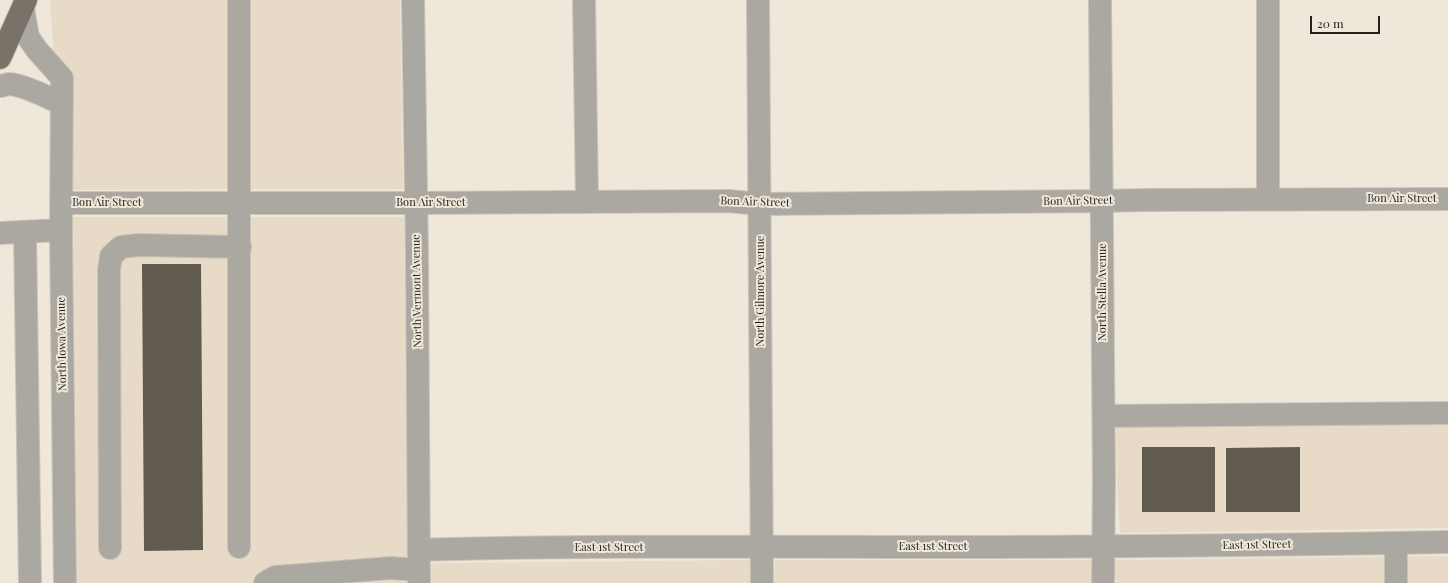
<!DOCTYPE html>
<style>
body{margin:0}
#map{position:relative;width:1448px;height:583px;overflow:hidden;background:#efe7da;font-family:"Playfair Display",serif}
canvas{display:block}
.scale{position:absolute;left:1310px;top:16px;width:70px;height:18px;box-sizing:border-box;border:2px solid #24211c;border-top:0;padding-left:5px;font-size:12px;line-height:14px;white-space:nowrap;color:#24211c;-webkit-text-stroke:3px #efe7da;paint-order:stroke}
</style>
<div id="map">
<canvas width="1448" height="583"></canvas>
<div class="scale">20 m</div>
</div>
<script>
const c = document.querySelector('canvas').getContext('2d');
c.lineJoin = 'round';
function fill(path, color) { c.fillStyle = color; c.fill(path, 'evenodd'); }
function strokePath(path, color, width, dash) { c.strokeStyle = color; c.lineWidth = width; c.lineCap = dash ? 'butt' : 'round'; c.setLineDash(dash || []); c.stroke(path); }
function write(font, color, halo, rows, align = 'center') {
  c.font = font + ' "Playfair Display",serif'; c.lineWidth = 4; c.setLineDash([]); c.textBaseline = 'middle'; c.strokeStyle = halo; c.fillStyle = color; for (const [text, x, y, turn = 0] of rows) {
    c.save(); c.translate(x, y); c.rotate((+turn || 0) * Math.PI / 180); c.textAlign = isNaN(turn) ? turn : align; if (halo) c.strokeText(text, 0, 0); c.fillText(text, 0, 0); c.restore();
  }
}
const built = new Path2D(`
 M50 0H400L403 189 73 190 71 102 55 73Z
 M73 217H404L405 255 407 583H77Z
 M1448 413V528L1120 533 1117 488 1116 414Z
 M1448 556V583H1115V560Z
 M750 560V583H431V563Z
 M775 560H1091V583H774Z`);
const building = new Path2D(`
 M142 264H201L203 550 144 551Z
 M1142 447H1215V512H1142Z
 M1300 447V512H1226V448Z`);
const minor = new Path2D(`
 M413 0 417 254 419 583
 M584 0 587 202
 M758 0 762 583
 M1100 0 1104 480 1103 583
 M1268 0V199
 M23 8 28 37 37 50 62 78 61 230 65 583
 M0 86C3 86 6 84 9 84 23 85 50 98 62 104
 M61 203H415L729 201 760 204 1102 201 1146 200 1448 199
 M25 232 30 583
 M0 233 61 230
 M1104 416 1448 413
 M1396 543V583
 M239 547V0
 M110 548 109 270 111 256 121 247 139 245 240 247
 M419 550C591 545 764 547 936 547 1107 547 1277 545 1448 542
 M265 583 275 577 391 568 419 570`);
const major = new Path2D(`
 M0 58 26 0`);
const streetNames = [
 ["Bon Air Street",1402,199],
 ["Bon Air Street",1078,201,-1],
 ["Bon Air Street",755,202,2],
 ["Bon Air Street",107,203],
 ["Bon Air Street",431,203],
 ["North Vermont Avenue",417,291,-91],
 ["North Gilmore Avenue",761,291,-90],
 ["North Stella Avenue",1103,292,-90],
 ["North Iowa Avenue",62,344,-91],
 ["East 1st Street",1257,545,-1],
 ["East 1st Street",933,547],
 ["East 1st Street",609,548]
];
fill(built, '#e7dbc7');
fill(building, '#615a4f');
strokePath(minor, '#cac3b8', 24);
strokePath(major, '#cac3b8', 24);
strokePath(minor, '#aba8a2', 22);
strokePath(major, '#787268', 22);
write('11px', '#24211c', '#efe7da', streetNames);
</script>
